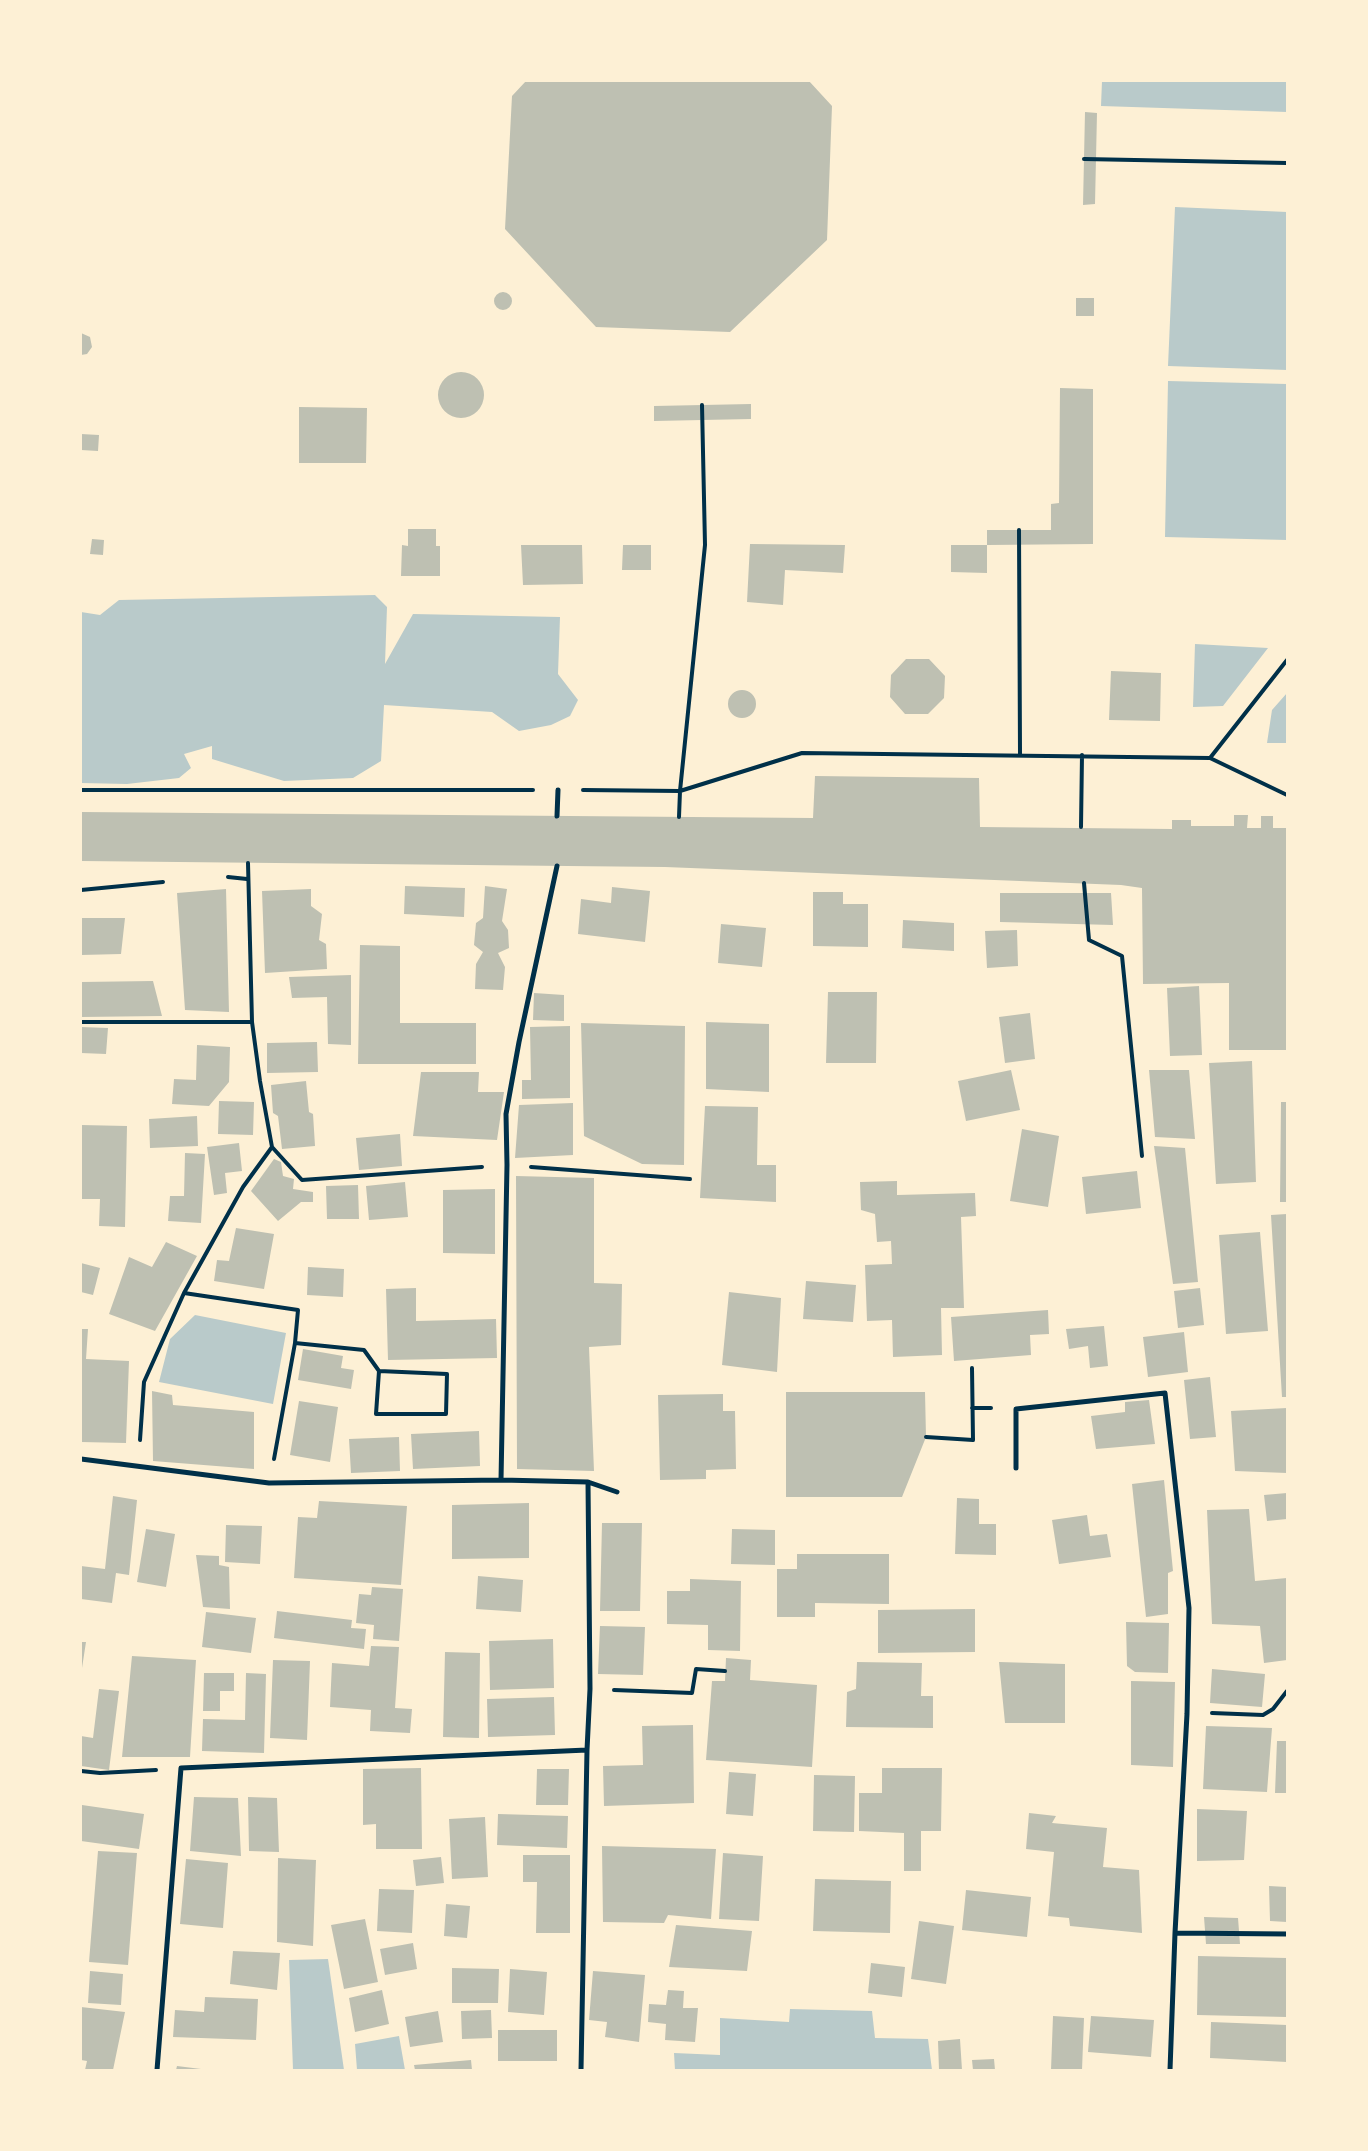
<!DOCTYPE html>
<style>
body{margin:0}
#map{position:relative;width:1368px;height:2151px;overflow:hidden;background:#fdf0d5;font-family:"Fira Sans",sans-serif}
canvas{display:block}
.frame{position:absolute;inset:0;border:82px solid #fdf0d5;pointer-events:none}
</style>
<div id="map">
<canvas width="1368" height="2151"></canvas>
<div class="frame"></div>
</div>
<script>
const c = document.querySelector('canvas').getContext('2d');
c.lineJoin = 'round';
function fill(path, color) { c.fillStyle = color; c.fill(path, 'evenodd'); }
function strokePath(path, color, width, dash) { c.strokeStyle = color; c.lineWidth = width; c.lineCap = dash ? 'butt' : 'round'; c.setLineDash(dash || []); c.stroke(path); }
const green = new Path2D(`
 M1102 81H1287V112L1101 106Z
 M1175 207 1287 212V370L1168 366Z
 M1168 381 1287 384V540L1165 537Z
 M375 595 387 607 385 664 413 614 560 617 558 674 578 700 570 716 551 725 519 731 492 712 384 705 381 761 353 778 284 781 212 759V746L184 754 191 768 179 778 127 784 81 783V612L100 615 119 600Z
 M1195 644 1268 648 1223 706 1193 707Z
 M1287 693V743H1267L1272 710Z
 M195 1315 286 1333 273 1404 159 1382 170 1339Z
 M328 1959 344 2070H293L289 1960Z
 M790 2009 872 2011 875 2038 928 2039 932 2070H675L674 2053 720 2055V2018L789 2022Z
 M399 2036 405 2070H357L355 2044Z`);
const building = new Path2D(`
 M526 81H809L832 106 827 240 730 332 596 327 505 229 512 96Z
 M1085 112 1097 113 1095 204 1083 205Z
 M494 301a9 9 0 1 1 18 0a9 9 0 1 1-18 0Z
 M1076 298H1094V316H1076Z
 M81 333 90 337 92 347 87 354 81 355Z
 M438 395a23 23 0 1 1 46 0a23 23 0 1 1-46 0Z
 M1060 388 1093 389V544L987 545V530H1051V504L1059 503Z
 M751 404V419L654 421V406Z
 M299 407 367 408 366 463H299Z
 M81 434 99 435 98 451 81 450Z
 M408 529H436V546H440V576H401L402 545 408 546Z
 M92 539 104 540 103 555 90 554Z
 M750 544 845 545 843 573 785 570 783 605 747 602Z
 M521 545H582L583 584 523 585Z
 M623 545H651V570H622Z
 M951 545H987V573L951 572Z
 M906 659H929L945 676 944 698 928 714H905L890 697 891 675Z
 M1111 671 1161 673 1160 721 1109 720Z
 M728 704a14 14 0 1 1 28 0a14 14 0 1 1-28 0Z
 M815 776 979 778 980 827 1172 829V820H1191V826H1234V815H1248L1247 828H1261V816H1273V828H1287V1050H1229V983L1143 984 1142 888 1121 885 665 867 81 861V812L813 818Z
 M405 886 465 888 464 917 404 914Z
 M485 886 507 889 502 921 508 930 509 948 498 953 505 967 503 990 475 989 476 964 483 952 474 945 476 923 483 918Z
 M612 887 650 891 645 942 578 934 581 899 611 903Z
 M226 889 229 1012 185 1010 177 893Z
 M311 889V906L322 914 319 940 326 944 327 969 265 973 262 891Z
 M813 892H843V904H868V947L813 946Z
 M1000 893H1111L1113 925 1000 922Z
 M81 918H125L121 954 81 955Z
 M903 920 954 923V951L902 948Z
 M721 924 766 928 762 967 718 963Z
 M1017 930 1018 966 987 968 985 931Z
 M360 945 400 946V1023H476V1064H358Z
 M351 975V1045L328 1044 327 997 292 998 289 977Z
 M153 981 162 1016 81 1017V982Z
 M1199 986 1202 1055 1170 1056 1167 988Z
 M828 992H877L876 1063H826Z
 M534 993 564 995V1021L533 1020Z
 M1030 1013 1035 1059 1005 1063 999 1017Z
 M706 1022 769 1024V1092L706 1089Z
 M581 1023 685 1026 684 1165 642 1164 584 1136Z
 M570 1026V1098L522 1099V1080H531L530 1027Z
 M81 1027 108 1028 106 1054 81 1053Z
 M317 1042 318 1072 267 1073V1043Z
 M197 1045 230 1047 229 1082 209 1106 172 1104 174 1079 196 1080Z
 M1252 1061 1256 1182 1216 1184 1209 1063Z
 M1011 1070 1020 1110 966 1121 958 1081Z
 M1149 1070H1189L1195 1139 1155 1137Z
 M421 1072H479L478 1092H504L497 1140 413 1136Z
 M306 1081 309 1112 313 1114 315 1146 282 1149 278 1116 273 1113 271 1085Z
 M219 1101 254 1102 253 1135 218 1134Z
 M1281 1102H1287V1202H1280Z
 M573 1103V1155L515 1158 519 1105Z
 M705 1106 758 1107 757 1165H776V1202L700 1198Z
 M197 1116 198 1146 150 1148 149 1119Z
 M81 1125 127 1126 125 1227 99 1226 100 1199H81Z
 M1022 1129 1059 1136 1048 1207 1010 1201Z
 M400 1134 402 1166 359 1170 356 1138Z
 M239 1143 242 1171 225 1173 227 1193 214 1195 207 1147Z
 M1154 1146 1185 1148 1198 1282 1173 1284Z
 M185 1153 205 1154 201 1223 168 1221 170 1196H184Z
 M274 1159 281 1162 283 1176 294 1179 293 1189 313 1192V1202H301L278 1221 251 1191Z
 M1137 1171 1141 1208 1086 1214 1082 1177Z
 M516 1176 594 1178V1283L622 1284 621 1345 589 1347 594 1471 517 1469Z
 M897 1181V1195L975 1193 976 1216 961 1217 964 1308H941L942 1355 893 1357 892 1320 867 1321 865 1265 892 1264 891 1241 877 1242 875 1214 861 1210 860 1182Z
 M405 1182 408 1217 369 1220 366 1186Z
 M358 1185 359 1219H327L326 1186Z
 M495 1189V1254L443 1253V1190Z
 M1287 1214V1397H1282L1271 1215Z
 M236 1228 274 1234 264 1289 214 1281 217 1260 229 1261Z
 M1260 1232 1268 1331 1226 1334 1219 1235Z
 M166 1242 197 1256 155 1331 109 1314 129 1257 152 1267Z
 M81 1263 100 1268 93 1295 81 1292Z
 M308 1267 344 1269 343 1297 307 1295Z
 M806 1281 856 1285 853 1322 803 1319Z
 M416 1288V1321L496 1319 497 1358 388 1360 386 1289Z
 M1200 1288 1204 1325 1178 1328 1174 1291Z
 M729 1292 781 1298 777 1372 722 1365Z
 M1048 1310 1049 1334 1030 1335 1031 1355 954 1361 951 1317Z
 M1104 1326 1108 1366 1090 1368 1088 1346 1069 1349 1066 1329Z
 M81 1329H88L86 1359 129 1361 126 1443 81 1442Z
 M1184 1332 1188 1372 1148 1377 1143 1337Z
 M303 1349 343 1356 341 1368 354 1370 351 1389 298 1380Z
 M1210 1377 1216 1437 1190 1439 1184 1380Z
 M152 1391 172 1395 173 1405 254 1412V1469L153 1461Z
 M786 1392H925L926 1437 902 1497H786Z
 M723 1394V1411H735L736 1469 706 1470V1479L660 1480 658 1395Z
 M1149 1400 1155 1444 1096 1449 1091 1416 1125 1412V1402Z
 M299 1401 338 1407 330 1462 290 1455Z
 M1287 1408V1473L1235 1471 1231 1411Z
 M479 1431 480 1466 413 1469 411 1434Z
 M399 1437 400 1471 351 1473 349 1439Z
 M1164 1480 1173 1571 1168 1573V1614L1146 1617 1132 1484Z
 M1287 1493V1519L1267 1521 1264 1495Z
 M113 1496 137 1500 129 1575 116 1573 112 1603 81 1599V1566L105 1569Z
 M957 1498 979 1499V1524H996V1555L955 1554Z
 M319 1501 407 1506 401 1585 294 1578 298 1517 317 1518Z
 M529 1503V1558L452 1559V1505Z
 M1249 1509 1255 1581 1287 1578V1660L1264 1663 1260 1626 1212 1624 1207 1510Z
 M1087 1515 1090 1536 1107 1534 1111 1557 1059 1564 1052 1520Z
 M602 1523H642L640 1611H600Z
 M226 1525 262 1526 260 1564 225 1562Z
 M146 1529 175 1534 166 1587 137 1582Z
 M732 1529 775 1530V1565L731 1564Z
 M797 1554H889V1604L815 1603V1617H777V1569H797Z
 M196 1555 219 1556V1565L229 1567 230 1609 203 1607Z
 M478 1576 523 1580 521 1612 476 1609Z
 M690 1579 741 1581 740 1651 708 1650V1625L667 1624V1591H690Z
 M372 1587 403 1589 399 1641 373 1639 374 1625 356 1623 359 1594 371 1595Z
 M975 1609V1652L878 1653V1610Z
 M277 1611 352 1620 351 1628 366 1629 364 1649 274 1638Z
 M206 1612 256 1618 251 1653 202 1647Z
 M1126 1622 1169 1623 1168 1673 1135 1672 1127 1666Z
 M600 1626 645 1627 643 1675 598 1674Z
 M553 1639 554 1688 490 1690 489 1641Z
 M81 1642H86L82 1668H81Z
 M371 1646 399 1647 395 1708 412 1709 410 1733 370 1731 371 1710 330 1707 332 1663 369 1666Z
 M445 1652 480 1653 479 1738 443 1737Z
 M132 1656 196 1660 190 1757H122Z
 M726 1658 751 1660 750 1680 817 1685 812 1767 706 1760 712 1681H725Z
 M273 1660 310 1661 307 1740 270 1738Z
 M857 1662 922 1663 921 1696H933V1728L846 1727 847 1692 856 1689Z
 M999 1662 1065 1664V1723H1005Z
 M1212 1669 1265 1674 1262 1707 1210 1703Z
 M204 1673H234V1691H220V1711H203Z
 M246 1673 266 1674 264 1753 202 1751 203 1719 245 1720Z
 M1131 1681 1175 1682 1173 1767 1131 1765Z
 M99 1689 119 1691 109 1770 81 1766V1736L93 1738Z
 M554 1697 555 1735 488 1737 487 1699Z
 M693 1725 694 1803 604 1806 603 1766 643 1765 642 1726Z
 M1206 1726 1272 1728 1267 1792 1203 1789Z
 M1277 1741H1287V1793H1275Z
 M421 1768 422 1849H376V1824L363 1825V1769Z
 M882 1768H942L941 1831H921V1871H904V1833L859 1831V1793H882Z
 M537 1769H569L568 1805H536Z
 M729 1772 756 1774 753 1816 726 1814Z
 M814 1775 855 1776 854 1832 813 1831Z
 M194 1797 238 1798 241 1856 190 1851Z
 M248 1797 277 1798 279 1852 249 1851Z
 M82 1805 144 1814 139 1849 81 1841Z
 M1197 1809 1247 1811 1244 1860 1197 1861Z
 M1029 1813 1056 1816 1052 1823 1107 1828 1103 1867 1139 1870 1142 1933 1070 1926 1069 1918 1048 1916 1054 1852 1026 1849Z
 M498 1814 568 1816 567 1848 497 1845Z
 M485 1817 488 1877 452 1879 449 1819Z
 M602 1846 716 1849 711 1919 668 1915 664 1923 603 1922Z
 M98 1851 137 1853 128 1965 89 1962Z
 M723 1853 763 1856 759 1921 719 1919Z
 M523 1855H570V1933H536L537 1882H523Z
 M441 1857 444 1883 416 1886 413 1860Z
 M278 1858 316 1860 313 1946 277 1942Z
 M186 1859 228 1863 223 1928 180 1924Z
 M815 1879 891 1881 890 1933 813 1931Z
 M1269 1886 1287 1887V1922L1270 1921Z
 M379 1889 414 1890 412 1933 377 1931Z
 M966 1890 1031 1897 1027 1937 962 1930Z
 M446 1904 470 1906 467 1938 444 1936Z
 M1204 1917 1238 1918 1240 1944H1206Z
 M365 1919 378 1982 344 1989 331 1925Z
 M919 1921 954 1926 946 1984 911 1979Z
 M676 1925 752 1931 747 1971 669 1967Z
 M413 1943 417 1969 385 1975 380 1949Z
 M233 1951 280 1953 277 1990 230 1984Z
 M1198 1956 1287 1958V2017L1197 2015Z
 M871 1963 905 1967 902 1997 868 1993Z
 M452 1968 499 1969 498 2003H452Z
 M510 1969 547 1972 544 2015 508 2012Z
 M90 1971 123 1974 121 2005 88 2003Z
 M593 1971 645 1975 639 2042 605 2037 607 2022 589 2020Z
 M382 1990 389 2024 355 2032 349 1998Z
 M668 1990 684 1991 683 2008H698L695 2042 665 2040 666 2024 648 2022 649 2004 666 2005Z
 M205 1997 258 1999 256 2040 173 2037 175 2010 204 2012Z
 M81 2007 125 2012 113 2070H85L87 2061 81 2060Z
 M491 2010 492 2038 462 2039 461 2011Z
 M438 2011 443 2042 410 2047 405 2017Z
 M1053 2016 1084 2018 1082 2070H1051Z
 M1091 2016 1154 2020 1151 2057 1088 2052Z
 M1211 2022 1287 2025V2062L1210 2058Z
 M498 2030H557V2061H498Z
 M960 2039 962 2070H939L938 2041Z
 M994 2059 995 2070H973L972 2060Z
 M471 2060 472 2070H415L414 2065Z
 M177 2066 201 2069V2070H176Z`);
const path = new Path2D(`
 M1084 159 1287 163
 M1019 530 1020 754
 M1210 758 1287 660
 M81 790H533
 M583 790 680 791 705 545 702 405
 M679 817 680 791 802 753 1210 758 1287 795
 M1081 827 1082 755
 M228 877 247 879
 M1084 883 1089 940 1122 956 1142 1156
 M81 890 163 882
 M81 1022H252
 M272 1147 302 1180 482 1167
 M531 1167 690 1179
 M184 1293 298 1310 295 1343 274 1459
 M295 1343 364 1350 379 1371 447 1374 446 1414H376L379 1371
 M972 1408H991
 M926 1437 973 1440 972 1368
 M140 1440 144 1382 184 1293 243 1187 272 1147 260 1081 252 1022 248 863
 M614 1690 692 1693 696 1669 725 1671
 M1212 1713 1263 1715 1273 1709 1287 1691
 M81 1771 100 1773 156 1770`);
const pedestrian = new Path2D(`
 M557 816 558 790
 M81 1459 269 1483 501 1480 588 1482 617 1492
 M1016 1468V1409L1165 1393 1189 1608 1187 1714 1175 1933 1170 2070
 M501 1480 507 1165 506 1114 519 1042 557 866
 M1175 1933 1287 1934
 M157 2070 181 1768 587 1750 590 1689 588 1482
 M581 2070 587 1750`);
fill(green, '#b9caca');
fill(building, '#bec0b2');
strokePath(path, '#003049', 4);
strokePath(pedestrian, '#003049', 5);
</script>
